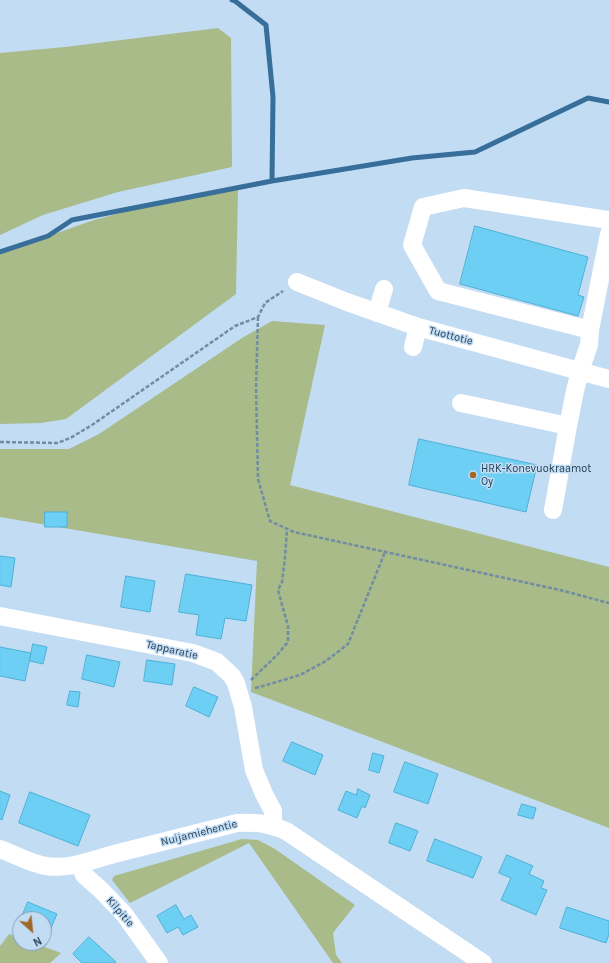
<!DOCTYPE html>
<style>
body{margin:0}
#map{position:relative;width:609px;height:963px;overflow:hidden;background:#c2dcf3;font-family:Karla,sans-serif}
canvas{display:block}
.north{position:absolute;left:12px;top:911px;width:40px;height:40px;box-sizing:border-box;background:#c2dcf3;border:1px solid #839db4;border-radius:50%;rotate:153deg;font-size:11px;font-weight:700;line-height:16px;text-align:center;color:#243f56}
.north::after{content:'';display:block;margin:auto;width:14px;height:18px;background:#a16726;clip-path:polygon(50% 0,100% 100%,50% 72%,0 100%)}
</style>
<div id="map">
<canvas width="609" height="963"></canvas>
<div class="north">N</div>
</div>
<script>
const c = document.querySelector('canvas').getContext('2d');
c.lineJoin = 'round';
function fill(path, color) { c.fillStyle = color; c.fill(path, 'evenodd'); }
function strokePath(path, color, width, dash) { c.strokeStyle = color; c.lineWidth = width; c.lineCap = dash ? 'butt' : 'round'; c.setLineDash(dash || []); c.stroke(path); }
function write(font, color, halo, rows, align = 'center') {
  c.font = font + ' Karla,sans-serif'; c.lineWidth = 3; c.setLineDash([]); c.textBaseline = 'middle'; c.strokeStyle = halo; c.fillStyle = color; for (const [text, x, y, turn = 0] of rows) {
    c.save(); c.translate(x, y); c.rotate((+turn || 0) * Math.PI / 180); c.textAlign = isNaN(turn) ? turn : align; if (halo) c.strokeText(text, 0, 0); c.fillText(text, 0, 0); c.restore();
  }
}
const green = new Path2D(`
 M218 28 231 38 232 167 118 192 43 215 0 235V53L65 47Z
 M238 190 236 294 66 419 41 423 0 424V253L94 220 181 197Z
 M272 321 325 325 290 485 609 567V828L251 692 257 561 0 517V449H69L99 434 242 338Z
 M242 839 258 840 275 849 355 905 333 933 336 955 342 963H333L249 843 130 903 112 880 114 876Z
 M9 934 20 938V943H34L61 953 50 963H0V946Z`);
const stream = new Path2D(`
 M232 0 235 1 266 25 273 97 272 181
 M0 252 48 236 72 220 272 181 412 158 475 152 588 98 609 102`);
const building = new Path2D(`
 M475 226 588 257 578 295 584 297 578 316 460 284Z
 M419 439 537 465 526 512 409 485Z
 M45 512H67V527H45Z
 M0 556 15 558 11 587 0 585Z
 M186 574 252 585 246 621 225 618 221 639 196 635 199 615 179 612Z
 M126 576 155 581 150 612 121 607Z
 M33 644 47 647 43 664 30 661Z
 M0 647 31 653 25 681 0 676Z
 M87 655 120 662 114 687 82 679Z
 M147 660 175 664 172 685 144 681Z
 M194 687 218 697 209 717 186 706Z
 M70 691 80 692 78 707 67 705Z
 M292 742 323 755 315 775 283 761Z
 M373 753 384 756 379 773 369 770Z
 M405 762 438 774 428 804 394 792Z
 M358 789 370 795 365 808 362 806 357 818 338 810 346 791 356 795Z
 M0 791 10 795 2 820 0 819Z
 M30 792 90 815 78 846 19 823Z
 M522 804 536 808 533 819 518 815Z
 M396 823 418 831 410 851 389 843Z
 M435 839 482 857 473 878 427 861Z
 M507 855 533 866 529 874 544 881 541 888 547 890 536 915 501 900 511 878 499 873Z
 M28 902 57 914 48 935 44 934V919H21Z
 M176 905 184 919 191 915 198 927 183 935 178 927 167 933 157 916Z
 M567 907 609 921V934L606 943 560 928Z
 M89 937 116 962 115 963H82L73 954Z`);
const path = new Path2D(`
 M258 317 256 388 258 479 270 521 294 532 560 590 609 603
 M0 442 58 443 72 437 92 425 235 326 258 317 265 303 283 291
 M251 680 277 655 288 642V626L278 590 282 582 285 558 287 529
 M255 688 270 684 300 675 326 661 348 644 385 552`);
const minor = new Path2D(`
 M297 282 347 302 418 327 609 379
 M377 313 384 289
 M590 330 438 291 412 245 423 207 464 198 609 220
 M413 347 418 327
 M461 403 568 426
 M553 510 568 426 575 391 580 371 589 345 590 330 609 234
 M0 616 193 653 217 662 232 676 236 683 243 707 254 770 264 794 273 811V825
 M0 849C14 854 31 864 46 866 70 870 94 859 118 853 157 843 197 833 237 823 257 822 267 823 286 831L483 963
 M80 864 84 875 101 890 124 914 159 963`);
const markers = [
 [473,475,4,"#a16726"]
];
const streetNames = [
 ["Tuottotie",451,336,15],
 ["Tapparatie",172,650,13],
 ["Nuijamiehentie",199,833,-14],
 ["Kilpitie",120,912,49]
];
const poiNames = [
 ["HRK-Konevuokraamot",481,469],
 ["Oy",481,482]
];
fill(green, '#a8bb89');
strokePath(stream, '#386e9a', 5);
fill(building, '#6ecff4');
strokePath(building, '#4db0d4', 1);
strokePath(path, '#728ca3', 2.5, [4, 2]);
strokePath(minor, '#fff', 18);
for (const [x, y, r, color] of markers) { const dot = new Path2D(); dot.arc(x, y, r, 0, 2 * Math.PI); c.fillStyle = color; c.fill(dot); strokePath(dot, '#c2dcf3', 1.5); }
write('11px', '#243f56', '#c2dcf3', streetNames);
write('11px', '#243f56', '#c2dcf3', poiNames, 'left');
</script>
